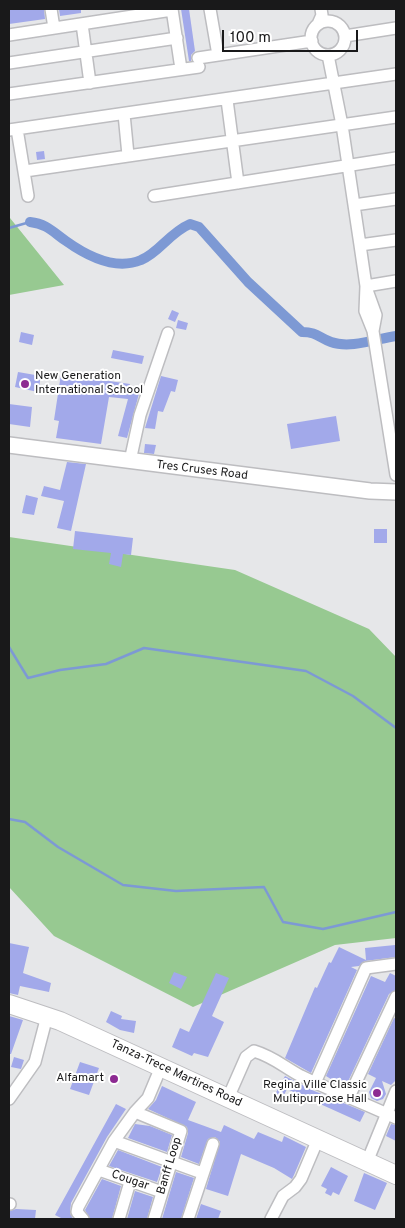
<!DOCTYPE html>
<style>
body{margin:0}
#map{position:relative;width:405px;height:1228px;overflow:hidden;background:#e6e7e9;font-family:Overpass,sans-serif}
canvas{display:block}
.frame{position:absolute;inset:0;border:10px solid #19191a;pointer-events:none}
.scale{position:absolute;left:222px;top:30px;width:136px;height:22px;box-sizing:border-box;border:2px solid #19191a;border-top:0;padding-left:6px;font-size:15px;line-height:18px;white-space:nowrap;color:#19191a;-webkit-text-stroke:4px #fff;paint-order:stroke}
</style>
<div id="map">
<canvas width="405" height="1228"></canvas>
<div class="frame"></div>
<div class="scale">100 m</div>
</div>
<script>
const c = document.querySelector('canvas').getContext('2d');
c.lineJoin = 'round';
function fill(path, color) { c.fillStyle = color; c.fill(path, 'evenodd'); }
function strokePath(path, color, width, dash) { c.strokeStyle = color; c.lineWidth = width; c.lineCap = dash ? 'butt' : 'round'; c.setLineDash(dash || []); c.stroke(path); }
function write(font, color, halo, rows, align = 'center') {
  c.font = font + ' Overpass,sans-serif'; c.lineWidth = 4; c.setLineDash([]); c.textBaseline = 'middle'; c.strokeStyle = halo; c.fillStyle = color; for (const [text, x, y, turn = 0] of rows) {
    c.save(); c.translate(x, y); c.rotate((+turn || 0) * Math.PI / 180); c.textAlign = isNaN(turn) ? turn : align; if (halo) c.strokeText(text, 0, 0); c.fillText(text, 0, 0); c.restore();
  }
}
const forest = new Path2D(`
 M9 213 10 218 64 285 9 295Z
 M9 537 235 570 369 629 396 657V938L335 945 193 1007 54 936 9 887Z`);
const stream = new Path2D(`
 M9 228 30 222
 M9 647 28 678 60 670 106 664 144 648 306 671 353 696 396 728
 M9 819 25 822 58 847 123 885 176 891 264 887 283 922 323 929 396 912`);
const canal = new Path2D(`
 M30 222C47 224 53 232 66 241 87 256 115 271 141 260 159 253 169 233 190 224L199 227 248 282 302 332C317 332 318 337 331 342 350 349 376 339 396 336`);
const building = new Path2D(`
 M9 9H44L45 19 9 24Z
 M59 9H81V13L60 16Z
 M181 9H189L195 51 191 55V61H189Z
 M44 151 45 159 37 160 36 152Z
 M172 310 179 313 175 322 168 319Z
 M178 320 188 323 186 330 176 328Z
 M21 332 34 335 32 345 19 342Z
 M113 350 144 356 142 364 111 358Z
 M18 372 41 376 38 392 15 387Z
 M61 374 130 384 129 388 140 390 127 438 118 436 128 399 109 397 101 444 56 438 59 421 54 420Z
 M161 376 178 380 175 392 171 391 163 412 158 411 155 429 145 428Z
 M9 404 32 407 30 427 9 424Z
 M336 416 340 441 291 449 287 424Z
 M145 444 156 445 154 454 144 453Z
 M67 462 86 464 71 531 57 528 64 501 41 496 44 486 60 490Z
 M26 495 38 498 34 515 22 513Z
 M374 529H387V543H374Z
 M75 531 133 538 131 555 123 554 121 567 109 564 111 553 73 549Z
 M9 943 29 947 23 973 51 983 49 992 20 986 18 995 9 993Z
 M395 945 396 957 365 961 359 966 351 967 357 970 311 1073 285 1058 315 987 317 988 329 962 331 963 339 947 366 960 365 948Z
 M174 972 187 977 181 989 169 983Z
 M216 973 229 978 212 1016 224 1022 208 1057 194 1053 192 1056 172 1047 180 1028 189 1032Z
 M390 973 396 976V990L389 994 345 1088 326 1076 371 976 385 982Z
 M111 1011 122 1016 121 1019 136 1021 134 1033 120 1030 106 1022Z
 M9 1016 23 1020 11 1054H9Z
 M394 1018 396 1019V1080L391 1085 382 1081 386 1094 383 1099 377 1101 371 1098 369 1092 376 1078 368 1074Z
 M14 1057 24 1060 21 1069 11 1067Z
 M80 1062 99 1068 89 1095 70 1089Z
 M285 1076 312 1090 365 1112 360 1122 287 1089 281 1101 273 1098Z
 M162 1086 196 1102 188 1120 221 1132 224 1125 254 1139 258 1132 282 1142 284 1136 306 1147 294 1175 292 1179 274 1168 241 1154 228 1196 206 1189 220 1142 215 1137 208 1139 199 1164 181 1157 188 1133 187 1127 148 1109 156 1100Z
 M116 1104 126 1109 107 1137 71 1203 70 1213 73 1219H63L55 1215Z
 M135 1124 150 1126 172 1135 167 1152 128 1138Z
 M391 1124 396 1125V1141L386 1136Z
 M118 1150 162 1167 157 1182 109 1166Z
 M331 1167 348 1176 339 1195 333 1192 331 1196 325 1193 327 1189 321 1186Z
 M176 1172 194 1178 181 1219H162Z
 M364 1173 387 1183 375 1210 354 1201Z
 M102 1179 121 1186 112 1219H90L85 1210Z
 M135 1191 153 1197 147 1219H127Z
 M201 1204 221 1211 218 1219H196Z
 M16 1209 36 1210 35 1219H9V1211Z`);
const minor = new Path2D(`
 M51 9 54 28
 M172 9 181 69
 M210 9 218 55
 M311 38a17 17 0 1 1 34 0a17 17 0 1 1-34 0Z
 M82 24 90 83
 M318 24 322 15 321 9
 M9 35 172 10
 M345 36 396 28
 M328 55 342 125 360 245 366 286 365 311 373 331 396 475
 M198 58 312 41
 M9 63 177 38
 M9 94 199 67
 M227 100 238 183
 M124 114 128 155
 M17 129 28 196
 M9 130 396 74
 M25 171 396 117
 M154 196 396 158
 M354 205 396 199
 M360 245 396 240
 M366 286 396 281
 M367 290 376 315 373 331
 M130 461 140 415 168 333
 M315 1083 366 968 396 964
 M349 1097 396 997
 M228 1098 246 1057 254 1051C274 1057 284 1067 301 1076 332 1091 364 1103 396 1118
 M9 1099 35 1062 47 1016
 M135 1112 181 1131 154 1219
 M114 1141 202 1173
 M367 1162 396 1091
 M99 1170 162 1192
 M9 1204H10
 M83 1219 77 1212 78 1207 114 1141 135 1112 148 1098 161 1067
 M119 1219 130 1182
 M188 1219 213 1144
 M271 1219 283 1196 295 1187 301 1179 318 1139`);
const secondary = new Path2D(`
 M9 445 370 491 396 492`);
const primary = new Path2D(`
 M9 1004 60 1021 396 1175`);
const markers = [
 [25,384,5,"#8d2a92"],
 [114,1079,5,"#8d2a92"],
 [377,1093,5,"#8d2a92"]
];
const poiNames = [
 ["New Generation",35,377,"left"],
 ["International School",35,391,"left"],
 ["Alfamart",104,1079],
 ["Regina Ville Classic",367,1086],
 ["Multipurpose Hall",367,1100]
];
const streetNames = [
 ["Tres Cruses Road",202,471,7],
 ["Tanza-Trece Martires Road",176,1074,25],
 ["Banff Loop",170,1166,-73],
 ["Cougar",130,1181,19]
];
fill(forest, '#97c991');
strokePath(stream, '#7d99d4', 2.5);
strokePath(canal, '#7d99d4', 10);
fill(building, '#a2a9ea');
strokePath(minor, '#bdbdc0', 14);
strokePath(secondary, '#bdbdc0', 18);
strokePath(primary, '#bdbdc0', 20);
strokePath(minor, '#fff', 11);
strokePath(secondary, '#fff', 15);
strokePath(primary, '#fff', 18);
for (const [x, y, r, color] of markers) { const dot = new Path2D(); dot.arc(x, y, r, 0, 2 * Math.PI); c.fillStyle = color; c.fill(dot); strokePath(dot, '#fff', 2); }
write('12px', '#19191a', '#fff', poiNames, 'right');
write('12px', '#19191a', '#fff', streetNames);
</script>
